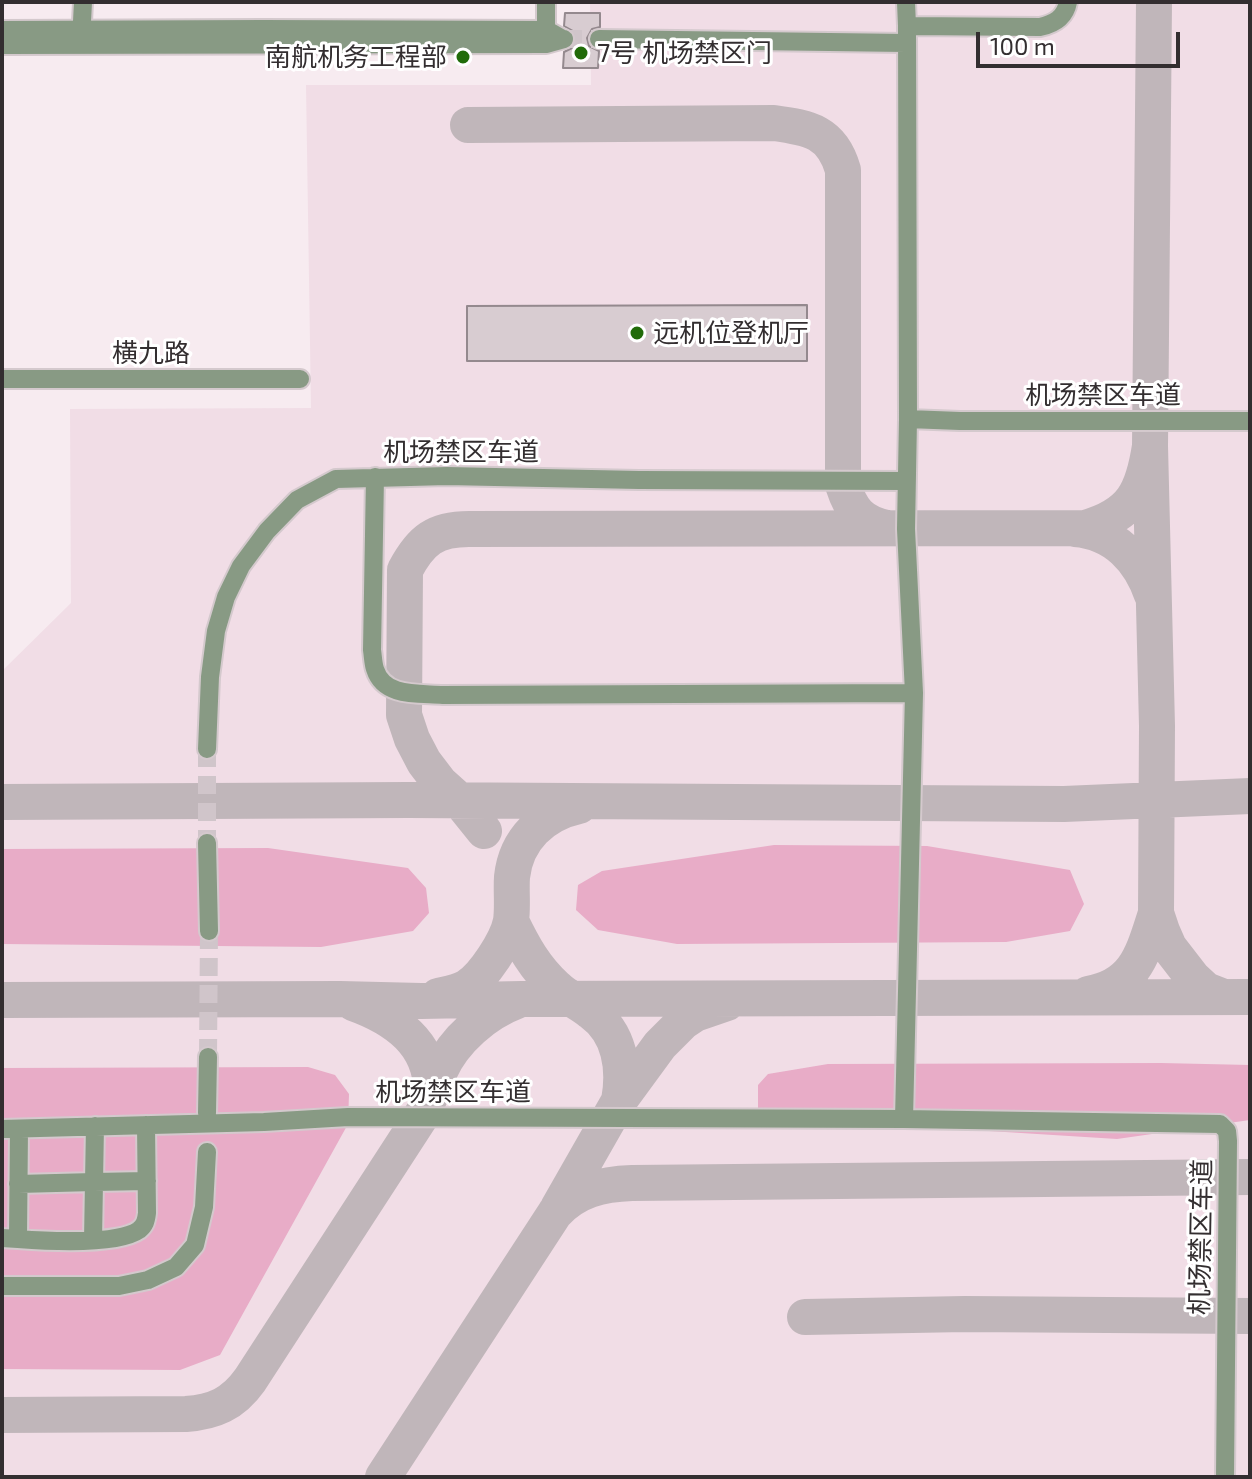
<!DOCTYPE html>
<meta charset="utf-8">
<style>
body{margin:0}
#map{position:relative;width:1252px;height:1479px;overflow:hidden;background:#f7ebf0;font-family:"Exo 2",sans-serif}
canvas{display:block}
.frame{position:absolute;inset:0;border:4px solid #332e30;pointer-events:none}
.scale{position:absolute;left:976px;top:32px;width:204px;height:36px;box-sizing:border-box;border:4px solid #332e30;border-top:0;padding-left:10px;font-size:24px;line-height:28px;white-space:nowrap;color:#332e30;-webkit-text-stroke:6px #fff;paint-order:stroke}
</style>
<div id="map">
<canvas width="1252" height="1479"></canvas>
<div class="frame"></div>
<div class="scale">100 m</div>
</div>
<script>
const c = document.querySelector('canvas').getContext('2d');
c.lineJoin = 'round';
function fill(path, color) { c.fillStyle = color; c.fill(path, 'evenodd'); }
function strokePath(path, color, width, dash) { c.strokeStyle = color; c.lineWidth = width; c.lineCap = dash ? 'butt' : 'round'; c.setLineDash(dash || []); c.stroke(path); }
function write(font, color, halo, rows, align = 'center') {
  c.font = font + ' "Exo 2","Noto Sans SC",sans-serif'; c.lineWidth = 6; c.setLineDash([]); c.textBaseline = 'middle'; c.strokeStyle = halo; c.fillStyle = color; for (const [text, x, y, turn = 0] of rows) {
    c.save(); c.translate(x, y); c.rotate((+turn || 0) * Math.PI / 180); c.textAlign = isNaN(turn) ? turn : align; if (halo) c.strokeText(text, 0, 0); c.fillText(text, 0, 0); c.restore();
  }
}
const built = new Path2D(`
 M590 2H1250V1477H2V671L71 603 70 409 311 408 306 85H591Z`);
const green = new Path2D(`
 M774 845 927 846 1070 870 1084 904 1070 931 1006 942 677 944 598 930 576 910 578 885 602 871Z
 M268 848 408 868 426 888 429 913 413 931 321 947 2 944V849Z
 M1161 1063 1250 1065V1120L1117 1139 781 1118 758 1110V1085L768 1074 828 1064Z
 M308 1067 335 1075 349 1094 348 1124 220 1355 180 1370 2 1369V1068Z`);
const taxiway = new Path2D(`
 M1154 2 1150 446 1157 726 1156 913 1162 931 1169 947 1193 978 1206 990 1224 997
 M468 125 774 123C810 128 832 132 843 170V485C851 510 860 522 887 528
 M1075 529C1115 532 1140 560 1152 595
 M2 802 408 800 1064 804 1250 796
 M484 831 459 800 440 783 424 762 412 739 404 715 405 570C421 540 435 529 469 529L1085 528C1132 515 1143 492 1150 446
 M511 921C523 946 535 968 556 987 566 997 580 1003 591 1012 620 1033 625 1068 619 1101
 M1088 994C1136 986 1143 953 1156 913
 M438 996C447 994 459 992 467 987 484 976 507 941 511 921 513 906 511 891 512 877 516 839 543 814 579 806
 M2 1000 340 999 421 1001 522 999 1250 997
 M353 1003C395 1018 433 1044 431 1094
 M558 1208 619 1101 660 1045 683 1022 695 1014 727 1003
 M805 1317 965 1314 1250 1316
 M2 1415 186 1414C214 1412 233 1404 250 1380L420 1118C429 1103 433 1087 440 1071 454 1040 485 1013 517 1001
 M383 1477 555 1213C576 1190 602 1184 632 1183L1250 1177`);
const building = new Path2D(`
 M565 13H600V27L592 29 587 38 589 46 599 51 598 68H563L564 52 572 48 576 41 573 31 564 26Z
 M807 305V361H467V306Z`);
const minorTunnel = new Path2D(`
 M564 39H599
 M207 749V843
 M208 1057 209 931`);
const minor = new Path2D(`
 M906 2 907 26
 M2 30 263 29 547 30 561 38
 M599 39 906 43
 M81 41 83 2
 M546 41V2
 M2 45 546 44 564 39
 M2 379H300
 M908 419 960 421H1250
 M375 477 372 650C373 656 373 663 375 669 384 698 419 693 443 695L914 693
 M207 749 210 677 216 631 226 597 241 566 267 531 297 500 336 479 447 476 639 480 906 481
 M207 843 209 931
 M207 1113 208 1057
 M904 1119 914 693 906 529 908 419 907 26 1040 27C1054 24 1065 18 1068 2
 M2 1129 264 1122 348 1117 904 1119 1220 1124 1227 1131 1228 1141 1225 1477
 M18 1184 94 1182 95 1126
 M2 1238 18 1239 19 1129
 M18 1239C45 1241 118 1245 139 1230 145 1225 146 1221 147 1213L146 1125
 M93 1240 94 1182 147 1181
 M2 1286H119L148 1280 176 1267 195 1245 204 1207 207 1152`);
const markers = [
 [581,53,8,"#216b09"],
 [463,57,8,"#216b09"],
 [637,333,8,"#216b09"]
];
const poiNames = [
 ["7号 机场禁区门",597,53],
 ["南航机务工程部",447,57,"right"],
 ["远机位登机厅",653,333]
];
const streetNames = [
 ["横九路",151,353],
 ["机场禁区车道",1103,395],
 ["机场禁区车道",461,452],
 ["机场禁区车道",453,1092],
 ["机场禁区车道",1201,1237,-89]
];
fill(built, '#f1dde6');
fill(green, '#e8acc7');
strokePath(taxiway, '#c0b6ba', 36);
fill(building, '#d8ccd1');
strokePath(building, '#94898e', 2);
strokePath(minorTunnel, '#d0c5ca', 18, [18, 9]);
strokePath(minor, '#d4c9cd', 22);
strokePath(minor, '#889a84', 18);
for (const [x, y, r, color] of markers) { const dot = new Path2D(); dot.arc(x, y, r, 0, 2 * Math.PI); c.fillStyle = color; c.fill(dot); strokePath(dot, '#fff', 3); }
write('26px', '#332e30', '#fff', poiNames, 'left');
write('26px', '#332e30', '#fff', streetNames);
</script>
